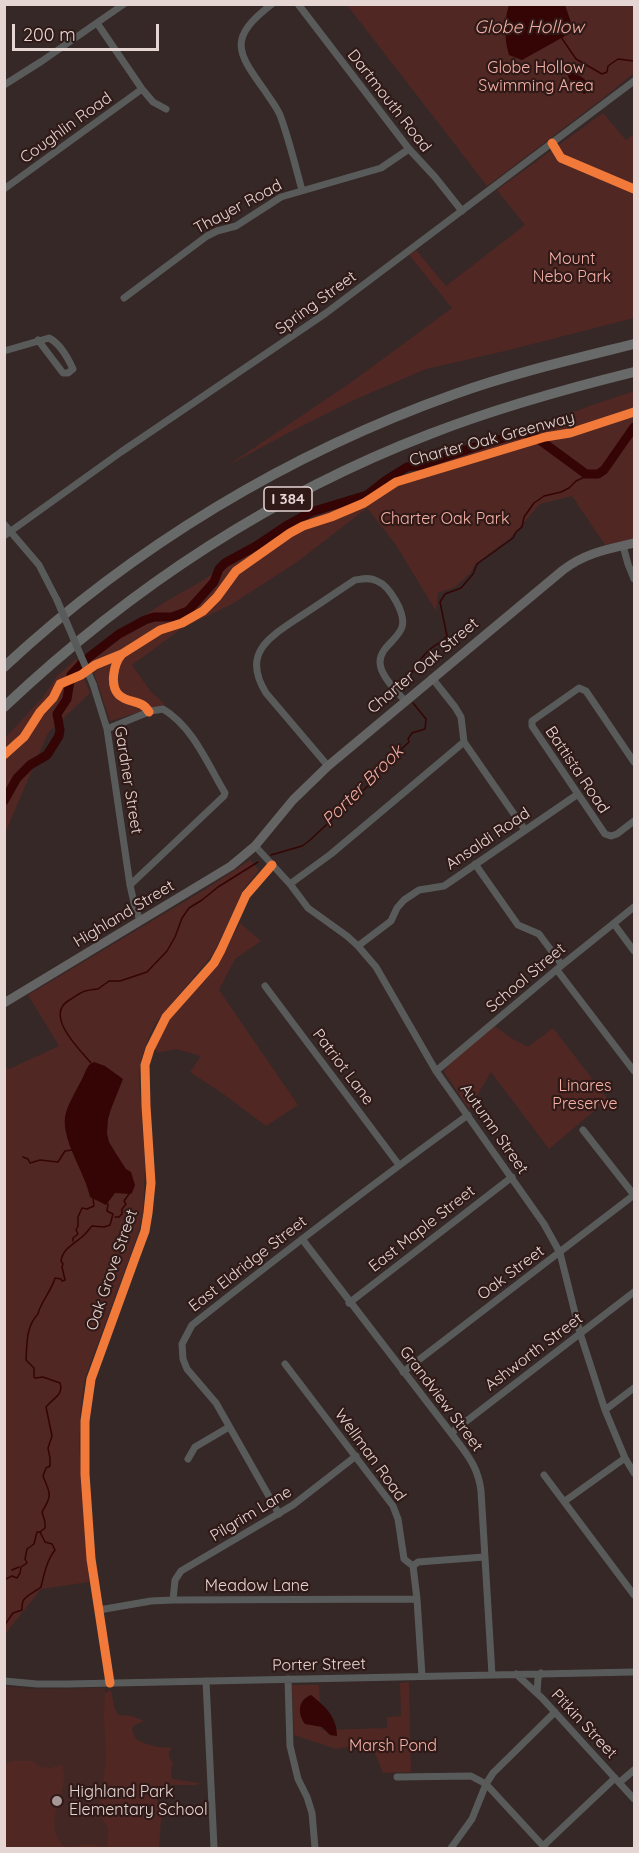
<!DOCTYPE html>
<style>
body{margin:0}
#map{position:relative;width:639px;height:1853px;overflow:hidden;background:#352827;font-family:Quicksand,sans-serif}
canvas{display:block}
.frame{position:absolute;inset:0;border:6px solid #e5d5d3;pointer-events:none}
.scale{position:absolute;left:12px;top:24px;width:147px;height:27px;box-sizing:border-box;border:3px solid #e5d5d3;border-top:0;padding-left:8px;font-size:18px;line-height:21px;white-space:nowrap;color:#e5d5d3;-webkit-text-stroke:4px #301a17;paint-order:stroke}
</style>
<div id="map">
<canvas width="639" height="1853"></canvas>
<div class="frame"></div>
<div class="scale">200 m</div>
</div>
<script>
const c = document.querySelector('canvas').getContext('2d');
c.lineJoin = 'round';
function fill(path, color) { c.fillStyle = color; c.fill(path, 'evenodd'); }
function strokePath(path, color, width, dash) { c.strokeStyle = color; c.lineWidth = width; c.lineCap = dash ? 'butt' : 'round'; c.setLineDash(dash || []); c.stroke(path); }
function write(font, color, halo, rows, align = 'center') {
  c.font = font + ' Quicksand,sans-serif'; c.lineWidth = 4.5; c.setLineDash([]); c.textBaseline = 'middle'; c.strokeStyle = halo; c.fillStyle = color; for (const [text, x, y, turn = 0] of rows) {
    c.save(); c.translate(x, y); c.rotate((+turn || 0) * Math.PI / 180); c.textAlign = isNaN(turn) ? turn : align; if (halo) c.strokeText(text, 0, 0); c.fillText(text, 0, 0); c.restore();
  }
}
const built = new Path2D(`
 M4 1686 29 1689 105 1688 110 1848H5Z`);
const green = new Path2D(`
 M347 5H634V73L602 99 487 186Z
 M603 113 626 140 634 134V318L505 351 426 369 354 400 290 432 227 466 353 381 452 308 409 255 416 250 446 286 525 225 497 190Z
 M634 391V539L605 545 572 496 540 504 510 538 475 564 470 573 455 587 438 593 436 611 396 545 367 508 297 562 232 604 181 629 132 665 151 692 165 704 110 721 88 655 108 637 126 628 165 602 202 581 251 546 261 541 272 538 295 525 323 514 368 491 412 474 449 457 525 431 592 405Z
 M76 659 90 693 48 733 5 833V738L42 698 57 676Z
 M250 860 259 870 243 890 214 953 157 1021 150 1034 141 1059 139 1074 145 1164 143 1213 137 1237 85 1378 81 1405 79 1446 89 1582 41 1589 5 1634V1068L9 1069 59 1046 28 995 209 887Z
 M240 923 261 941 235 959 219 990 298 1105 266 1126 222 1093 190 1072 201 1056 176 1049 157 1053 155 1047 169 1020 219 963Z
 M495 1026 511 1038 528 1047 553 1028 608 1099 549 1149 491 1072 469 1109 444 1072 450 1062Z
 M409 1682 411 1772 383 1773 372 1746H353L336 1749 294 1735 292 1685H319L321 1730 387 1728V1717L401 1716 400 1683Z
 M111 1690 114 1707 118 1715 132 1716 144 1721 133 1726 132 1730 136 1739C146 1745 161 1749 172 1747L169 1752V1758L173 1762 171 1770 172 1779 199 1783 197 1785H172L157 1789V1801L162 1806 159 1848H5V1764L12 1761H32L41 1767 50 1768 62 1765C71 1785 48 1813 56 1834 57 1839 61 1842 63 1846L69 1847 88 1844 107 1847 108 1828 101 1817 98 1808 102 1794 106 1761 104 1714 105 1693Z`);
const water = new Path2D(`
 M509 5H565L574 31 522 60 509 55C504 39 504 20 509 5Z
 M570 71C579 75 585 78 590 86V91L584 94C577 88 568 81 567 72Z
 M94 1062 105 1066 123 1079 111 1109 108 1119 107 1133 109 1142 115 1152 126 1169 131 1172 135 1185 132 1193 130 1194 115 1193 106 1205 90 1197C85 1172 62 1142 65 1117 67 1103 81 1084 86 1070L89 1065Z
 M311 1695C325 1706 337 1717 337 1736L330 1735 322 1727 305 1724C297 1713 298 1700 311 1695Z`);
const stream = new Path2D(`
 M561 37 576 59 602 74 607 72 608 66 618 59 634 61
 M409 687C407 676 419 660 427 652 433 645 442 643 447 636L440 602 445 594 461 588 473 574 477 564 513 538 516 532 522 527 524 517 534 503 544 496 561 492 569 488 576 481 589 475
 M271 855 302 846 309 841 371 783 381 768 409 742 408 739 412 733 425 729 426 719 413 703
 M91 1063C79 1049 45 1016 68 1001 84 991 80 991 98 989L109 981H120L147 972 167 951 175 937 182 918 189 908 202 900 218 887 258 862
 M23 1157 28 1159 30 1163 40 1160 58 1162 65 1151 72 1150
 M115 1217H119L122 1214V1209L126 1204 124 1201 129 1194
 M73 1241V1238L78 1234 76 1230 78 1226V1217L82 1208 87 1209 94 1206 93 1198
 M12 1570 19 1567
 M4 1580 12 1576 17 1578 20 1573 21 1567 27 1563 25 1559 27 1549 34 1544 37 1532H40
 M4 1626 13 1613 22 1610C22 1607 22 1604 23 1601 26 1595 37 1591 41 1587 44 1574 47 1560 55 1550L52 1544 45 1542 40 1532 45 1528V1522L42 1512C53 1494 50 1494 43 1476L46 1468 50 1466V1458L48 1448 52 1436 46 1407C53 1398 64 1395 60 1383L43 1377 35 1378 34 1377V1368L26 1360C27 1344 26 1326 38 1314 39 1305 52 1290 55 1278L61 1279 62 1281 65 1280 62 1267 63 1264 61 1261C63 1247 77 1243 85 1234 88 1231 90 1228 92 1226L104 1227 110 1225 113 1214 107 1211 108 1204`);
const river = new Path2D(`
 M4 801 17 778 30 765 47 755 59 736 60 730 57 714 67 699 71 675 84 661 119 634 145 620 154 617H172L188 611 214 582 219 569 225 563 256 546 286 526 311 512 367 495 386 480 407 467 421 465 490 442 523 433 528 434 537 438 586 474H598L604 470 634 427`);
const minor = new Path2D(`
 M272 4C228 38 236 51 265 91 270 99 276 106 280 115 289 139 295 165 302 190
 M298 4 409 149 435 177 462 211
 M97 23 142 89 153 102 166 109
 M4 85 42 61 124 4
 M4 189 142 89
 M124 298 207 236 217 231 236 226 281 197 381 168 409 149
 M4 351 49 338C59 343 68 358 73 369L68 373H63L38 340
 M4 524 39 565 57 600
 M4 536 121 452 326 313 634 81
 M623 546 628 564 634 579
 M432 678 455 707 461 717 464 742 525 830
 M93 684 107 729 130 885 134 903 140 921
 M107 729 151 711 163 709C193 727 207 763 225 793L224 796 130 885
 M634 762 586 691 579 688 532 721V726L605 834 611 836 617 834 634 821
 M328 766 266 693C240 651 272 636 304 614 321 603 338 591 355 580 362 579 370 577 377 581 390 586 406 614 402 627 398 640 380 647 380 662 380 676 397 691 405 701
 M255 846 290 884 308 908 347 936 358 946 376 967 436 1071 544 1224 560 1253 580 1333 605 1410 625 1458 634 1473
 M475 864 518 925 539 934 562 965
 M290 884 331 854 464 742
 M614 924 634 951
 M358 946 391 921 397 908 404 900 419 890 444 886 578 794
 M557 970 634 1071
 M265 986 399 1165
 M436 1071 562 965 634 907
 M583 1130 634 1195
 M302 1239 451 1433C465 1452 478 1465 481 1491L492 1675
 M349 1303 512 1177
 M285 1364 393 1506 398 1519 404 1559 413 1566 417 1599 422 1676
 M403 1372 634 1195
 M605 1410 634 1388
 M451 1433 634 1292
 M188 1459 195 1447 229 1427
 M544 1475 634 1595
 M565 1501 625 1458
 M279 1514 216 1403 187 1369 183 1359 182 1344 192 1325C283 1253 374 1183 468 1115
 M413 1566 418 1562 484 1557
 M173 1600 175 1580 181 1571 293 1505 356 1456
 M99 1610 151 1601 173 1600 417 1599
 M516 1674 542 1698 634 1799
 M288 1679 290 1746 298 1779 307 1797 312 1813 315 1848
 M4 1681 37 1684H68L634 1672
 M206 1681 214 1848
 M110 1683 91 1559 85 1474V1421L91 1379 135 1258 145 1231 148 1213 151 1183 146 1106 145 1065 150 1049 166 1017 214 963 221 950 246 895 272 865
 M537 1693 538 1678 541 1673
 M397 1777 471 1776 486 1784 545 1848
 M620 1782 634 1770
 M543 1846 615 1778
 M451 1848 472 1819 486 1784 493 1773 555 1712`);
const major = new Path2D(`
 M4 1003 231 866 255 846 293 800 328 766 563 570C585 553 608 549 634 543`);
const highway = new Path2D(`
 M4 667C134 546 289 453 455 394 514 373 574 359 634 344
 M4 707C128 590 271 495 430 434 497 408 565 389 634 372`);
const minorBridge = new Path2D(`
 M57 600 93 684`);
const cycleway = new Path2D(`
 M552 143 561 158 634 189
 M122 654C114 663 109 685 119 695 129 704 142 699 149 712
 M4 755 24 737 40 712 53 698 60 684 81 675 95 665 122 654 160 630 182 623 203 611 217 597 236 571 290 533 303 526 331 517 364 503 396 482 545 437 570 433 634 412
 M110 1683 91 1559 85 1474V1421L91 1379 135 1258 145 1231 148 1213 151 1183 146 1106 145 1065 150 1049 166 1017 214 963 221 950 246 895 272 865`);
const markers = [
 [57,1801,6,"#a79897"]
];
const shields = [
 [288,499,48]
];
const shieldNames = [
 ["I 384",288,499]
];
const parkNames = [
 ["Globe Hollow",536,68],
 ["Swimming Area",536,86],
 ["Mount",572,259],
 ["Nebo Park",572,277],
 ["Charter Oak Park",445,519],
 ["Linares",585,1086],
 ["Preserve",585,1104],
 ["Marsh Pond",393,1746]
];
const streetNames = [
 ["Dartmouth Road",389,101,52],
 ["Coughlin Road",66,128,-36],
 ["Thayer Road",238,207,-28],
 ["Spring Street",316,303,-36],
 ["Charter Oak Greenway",492,439,-15],
 ["Charter Oak Street",423,666,-40],
 ["Battista Road",577,770,56],
 ["Gardner Street",128,780,81],
 ["Ansaldi Road",488,839,-34],
 ["Highland Street",124,914,-31],
 ["School Street",526,978,-40],
 ["Patriot Lane",343,1067,53],
 ["Autumn Street",494,1129,55],
 ["East Maple Street",422,1229,-38],
 ["East Eldridge Street",248,1264,-38],
 ["Oak Grove Street",112,1270,-71],
 ["Oak Street",511,1273,-37],
 ["Ashworth Street",534,1352,-37],
 ["Grandview Street",441,1399,53],
 ["Wellman Road",370,1455,54],
 ["Pilgrim Lane",251,1514,-31],
 ["Meadow Lane",257,1586],
 ["Porter Street",319,1665,-1],
 ["Pitkin Street",584,1724,47]
];
const poiNames = [
 ["Highland Park",69,1792],
 ["Elementary School",69,1810]
];
const waterNames = [
 ["Globe Hollow",529,28],
 ["Porter Brook",363,786,-45]
];
fill(built, '#432724');
fill(green, '#512724');
fill(water, '#350404');
strokePath(stream, '#350404', 1.5);
strokePath(river, '#350404', 9);
strokePath(minor, '#595b5b', 7);
strokePath(major, '#636463', 9);
strokePath(highway, '#686969', 10);
strokePath(minorBridge, '#595b5b', 7);
strokePath(cycleway, '#f17a3a', 9);
for (const [x, y, r, color] of markers) { const dot = new Path2D(); dot.arc(x, y, r, 0, 2 * Math.PI); c.fillStyle = color; c.fill(dot); strokePath(dot, '#301a17', 2); }
for (const [x, y, w] of shields) { const box = new Path2D(); box.roundRect(x - w / 2, y - 12, w, 24, 4.5); c.fillStyle = '#301a17'; c.fill(box); strokePath(box, '#e5d5d3', 1.5); }
write('bold 15px', '#e5d5d3', null, shieldNames);
write('16px', '#f7b1a8', '#301a17', parkNames);
write('16px', '#e5d5d3', '#301a17', streetNames);
write('16px', '#e5d5d3', '#301a17', poiNames, 'left');
write('italic 18px', '#f1aba2', '#301a17', waterNames);
</script>
